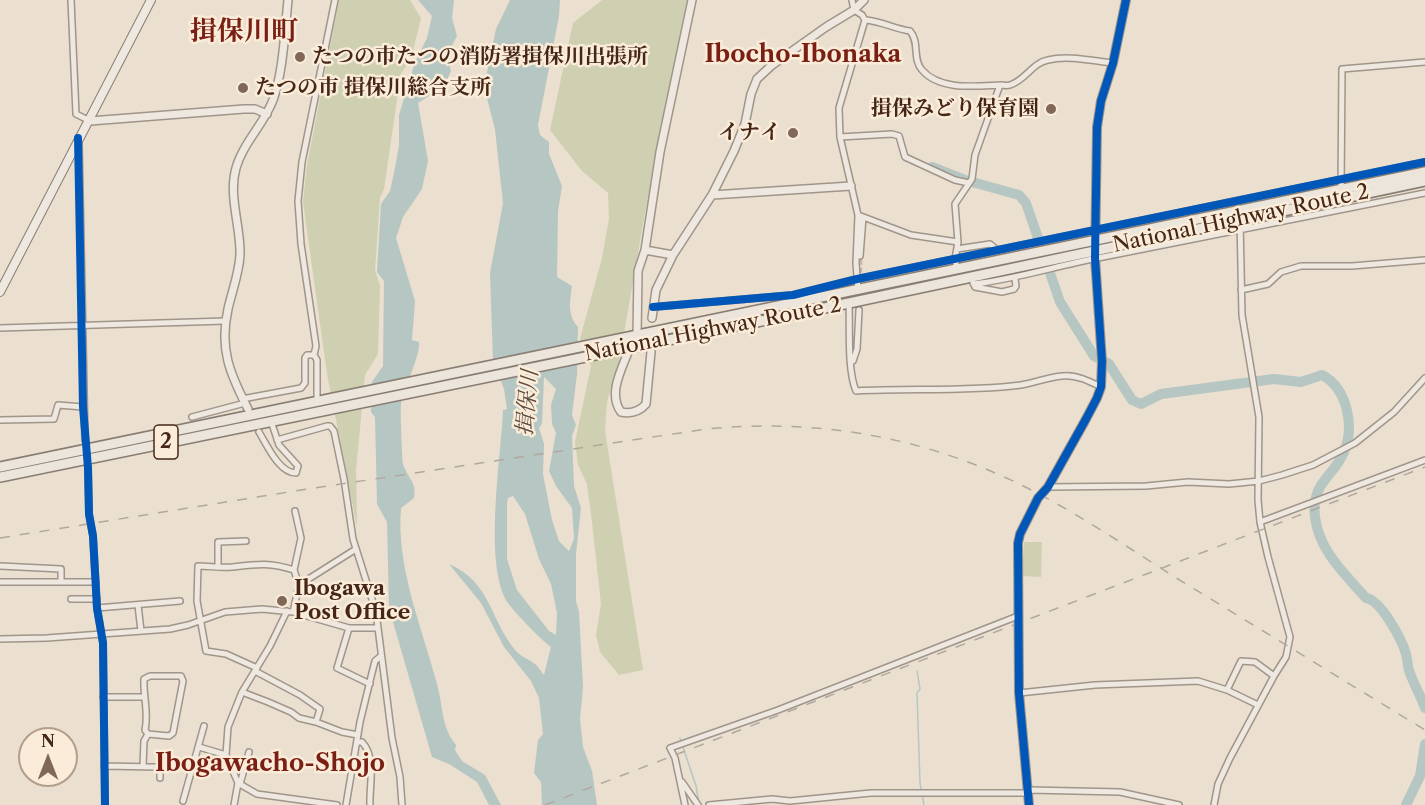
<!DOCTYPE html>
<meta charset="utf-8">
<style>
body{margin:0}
#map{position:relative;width:1425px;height:805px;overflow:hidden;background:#ebdfcf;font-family:"Libre Caslon Text",serif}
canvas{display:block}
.north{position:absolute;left:18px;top:727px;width:60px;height:60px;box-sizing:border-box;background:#faecd8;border:2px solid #b29d8b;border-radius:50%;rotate:0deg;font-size:16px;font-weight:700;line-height:24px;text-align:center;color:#462717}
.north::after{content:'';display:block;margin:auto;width:21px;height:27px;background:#806757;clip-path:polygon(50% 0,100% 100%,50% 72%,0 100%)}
</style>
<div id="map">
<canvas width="1425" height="805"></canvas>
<div class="north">N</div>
</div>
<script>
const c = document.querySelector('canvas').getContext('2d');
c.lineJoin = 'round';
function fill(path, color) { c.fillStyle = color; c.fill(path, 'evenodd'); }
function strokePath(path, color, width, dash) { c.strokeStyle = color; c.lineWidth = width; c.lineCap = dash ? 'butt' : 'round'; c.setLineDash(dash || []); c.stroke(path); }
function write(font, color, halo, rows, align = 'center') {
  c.font = font + ' "Libre Caslon Text","Noto Serif JP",serif'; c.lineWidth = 5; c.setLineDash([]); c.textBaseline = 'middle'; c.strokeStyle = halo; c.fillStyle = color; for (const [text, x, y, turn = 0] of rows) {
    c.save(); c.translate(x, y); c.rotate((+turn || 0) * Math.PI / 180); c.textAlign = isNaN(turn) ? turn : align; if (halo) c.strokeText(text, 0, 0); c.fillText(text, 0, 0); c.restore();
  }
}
const green = new Path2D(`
 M339 0H410L421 18 411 59 396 81 398 93 384 189 380 198 375 270 380 286 378 354 365 375 356 471 357 527 327 374 303 202 307 165Z
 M602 0H687L646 207 619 362 607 402 605 431 643 670 619 675 600 652 596 635 601 604 592 522 587 484 578 465 575 442 591 366 580 339 602 258 609 219 608 193 582 171 550 130 573 23Z
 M1024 542H1042L1041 577 1022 576Z`);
const water = new Path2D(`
 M418 0H454L452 18 457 36 447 55 451 71 444 86 418 103 428 161 422 189 403 217 396 238 415 301 412 340 419 342C421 354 404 388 401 404 400 409 402 459 403 464 408 479 417 482 414 498L401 508C396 568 422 627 437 684 443 705 441 727 456 745L455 750 462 761 485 775 501 805H489L477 782 449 764 432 757 389 608 387 522 377 504 375 417 371 412 372 382 383 366 384 281 377 272 381 204 390 191 395 168 399 145V115L415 62 427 38 432 16Z
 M510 0H560L559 16 538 125 540 135 549 142V154L562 186 558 211 557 277 572 286C570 301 567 315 578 327L577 374 572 415 576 425 572 436 574 486 581 508 576 554V601L579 612 583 687 580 719 583 747 592 771 597 805H542L541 782 534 773 538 740 543 734 539 698 531 681 504 647 481 603 449 564C492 583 489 619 516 651 521 657 529 659 535 664 539 667 541 672 544 675L551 647C541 640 511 609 506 600 484 559 501 458 503 410L507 409 504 389 493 359 490 273 503 203 495 129 484 87 496 29ZM544 377 556 389 551 405 552 424 556 433 549 471 556 486 572 508 574 539 569 551 559 541 552 520 543 474 544 444 539 428 542 424ZM513 496 525 514 539 559 551 584 557 613 556 635 549 631 517 590 507 559V503L508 498Z`);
const stream = new Path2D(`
 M917 671 920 689 917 693 920 783 924 805
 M680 738 696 786 699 803`);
const river = new Path2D(`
 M932 167 965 180 1019 195 1026 203 1060 302 1094 356 1109 364 1132 400 1141 404 1161 394 1274 379 1301 382 1322 375C1347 388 1355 426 1344 452 1333 478 1311 482 1315 517 1319 551 1345 574 1366 598 1381 600 1402 640 1406 654 1408 660 1407 667 1410 673 1414 685 1421 696 1425 708
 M1406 805 1420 776 1425 744`);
const minorTunnel = new Path2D(`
 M996 249 1015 279
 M859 310 860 256`);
const minor = new Path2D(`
 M71 0 76 114 90 121
 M852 0 854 10 862 15 865 20C881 21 895 29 910 31 920 42 912 59 922 70 940 91 976 86 1001 85 1004 85 1007 86 1010 85 1026 80 1032 63 1048 60 1068 55 1093 61 1113 63
 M840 137 892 134 899 136 905 157 955 180 969 183
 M79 143 85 440
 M1341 190 1342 69 1425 62
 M858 215 911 235 958 242
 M957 249 990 244 996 249
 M860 256 863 217
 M957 269 955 259 958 242 955 204 972 179 975 155 1000 85
 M973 283 975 287 1002 292 1014 289 1016 286 1015 279
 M974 284C1016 279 1056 266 1098 258 1207 237 1316 215 1425 193
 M1241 290 1268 284 1281 272 1301 266H1352L1425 260
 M858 291 856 263 858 215 840 137 839 108 865 20
 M849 303C850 327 847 370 856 391 911 388 966 392 1021 385 1035 383 1048 377 1062 376 1075 374 1089 381 1101 387
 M653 307 793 295 857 279 1425 162
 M0 328 225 321
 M853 361 857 349 859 310
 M242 399 301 388 305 383V358L307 355H314
 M317 401V360L314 355 316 346 301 244 298 201 302 162 335 0
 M192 417 245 403
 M0 420 54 419 58 405 83 407
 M259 432C267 445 279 473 296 473L298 466 279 445 271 421
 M277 440 327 426H330L334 431 344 479 353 539 376 612 392 738 400 777 402 805
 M88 468 89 514 93 536 97 608 103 643 105 805
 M1048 487 1146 486 1188 482 1229 484 1259 481 1282 475 1313 465 1355 443 1394 412 1425 378
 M1260 522 1425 460
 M0 566 61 569V582
 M218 567V542L246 541
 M294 570 301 538 295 511
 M0 582H96
 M71 599H97
 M138 605 141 631
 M97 608 180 601
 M287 611 270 646 242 692 228 727 226 755 238 783 257 794 337 805
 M293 612 299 585 356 549
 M349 628 337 668 370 684
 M0 639 47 638 170 629 188 625 225 612 262 609 293 612 349 628H378
 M257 668 226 654 206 651 197 601 198 566C209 566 221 568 232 567 257 564 270 562 294 570L299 585
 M255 671 300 695 320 709 316 722
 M1227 690 1241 661 1255 662 1274 676
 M242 692 268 702 291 712 299 718 316 722 342 732 358 735
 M1019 693 1095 685 1198 681 1227 690 1258 705
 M103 697H143
 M357 742H362C377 758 369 786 370 805
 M199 747 226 755
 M104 766 157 767 160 770V778
 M143 766 144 741 148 734 145 730C149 713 143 696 144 679L150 676H181L183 681 173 733 169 736 148 734
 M682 782 698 805
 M240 784 249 752
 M1029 790 1120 792 1179 805
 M183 801 204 726
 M234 805 238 783
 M346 805 360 722 371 677 375 661 381 656
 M685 805 675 758 670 748 778 710 1018 616
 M709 805 772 799 790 801 871 793H1029
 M1214 805 1218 784 1230 758 1274 676 1286 657 1290 637 1268 557 1260 522 1258 500 1259 417 1242 315 1240 220`);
const tertiary = new Path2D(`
 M90 121 244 109H255L267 114
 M712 195 851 186
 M645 250 673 255
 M652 318 656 290 673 255 712 195 734 151 745 124 751 94 757 79 771 66 826 27 854 10 864 0
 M637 337 638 271 645 250 660 152 692 0
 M630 347C623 367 607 393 621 412 631 414 639 412 646 404L651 352
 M248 409C230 374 219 349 228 309 232 291 239 274 240 255 241 227 228 196 236 168 243 143 264 124 273 100 283 74 285 29 288 0
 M1029 805 1019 693 1018 543 1020 534 1038 498 1048 487 1086 419 1097 398 1101 387 1102 361 1095 258 1097 127 1101 101 1113 63 1126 0`);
const secondary = new Path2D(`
 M0 292 151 0`);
const trunk = new Path2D(`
 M0 467 1425 172
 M0 477 849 303 1425 181`);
const rail = new Path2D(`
 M0 538 295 491 706 429C824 418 933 438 1039 494 1086 519 1132 550 1178 579 1260 629 1343 680 1425 730
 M545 805 1425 467`);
const cycleway = new Path2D(`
 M78 138 83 407 88 468 89 514 93 536 97 608 103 643 105 805
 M653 307 793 295 857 279 1425 162
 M1029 805 1019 693 1018 543 1020 534 1038 498 1048 487 1086 419 1097 398 1101 387 1102 361 1095 258 1097 127 1101 101 1113 63 1126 0`);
const markers = [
 [300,57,6,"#806757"],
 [243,88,6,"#806757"],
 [1051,109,6,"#806757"],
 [793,133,6,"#806757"],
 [282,601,6,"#806757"]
];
const shields = [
 [166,442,24]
];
const shieldNames = [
 ["2",166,442]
];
const poiNames = [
 ["たつの市たつの消防署揖保川出張所",312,57],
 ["たつの市 揖保川総合支所",255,88],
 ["揖保みどり保育園",1039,109,"right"],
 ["イナイ",781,133,"right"],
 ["Ibogawa",294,589],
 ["Post Office",294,613]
];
const streetNames = [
 ["National Highway Route 2",1241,219,-12],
 ["National Highway Route 2",713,330,-11]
];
const waterNames = [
 ["揖保川",528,403,-85]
];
const quarterNames = [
 ["Ibocho-Ibonaka",803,55],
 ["Ibogawacho-Shojo",270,764]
];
const districtNames = [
 ["揖保川町",244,32]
];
fill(green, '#ced0b1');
fill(water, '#b6c6c2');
strokePath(stream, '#b6c6c2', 1.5);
strokePath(river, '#b6c6c2', 10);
strokePath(minorTunnel, '#cabaaa', 5, [5, 2.5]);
strokePath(minor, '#a0958a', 8);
strokePath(tertiary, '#a0958a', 10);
strokePath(secondary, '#887d72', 10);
strokePath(trunk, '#887d72', 12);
strokePath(minor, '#eee8e0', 5);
strokePath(tertiary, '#eee8e0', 7);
strokePath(secondary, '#eee8e0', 8);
strokePath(trunk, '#ece5db', 9);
strokePath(rail, '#b0a8a0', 1.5, [10, 10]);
strokePath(cycleway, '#0057b8', 8);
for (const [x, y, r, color] of markers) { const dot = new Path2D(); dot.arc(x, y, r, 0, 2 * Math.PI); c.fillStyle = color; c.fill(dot); strokePath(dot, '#faecd8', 2); }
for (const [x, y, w] of shields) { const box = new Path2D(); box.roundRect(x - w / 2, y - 17, w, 34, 4.5); c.fillStyle = '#faecd8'; c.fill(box); strokePath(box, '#462717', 1.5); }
write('bold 20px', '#462717', null, shieldNames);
write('bold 21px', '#462717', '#faecd8', poiNames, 'left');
write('21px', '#462717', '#faecd8', streetNames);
write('italic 22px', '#5c4c40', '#faecd8', waterNames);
write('bold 24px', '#7a1f14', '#faecd8', quarterNames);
write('bold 27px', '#7a1f14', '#faecd8', districtNames);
</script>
